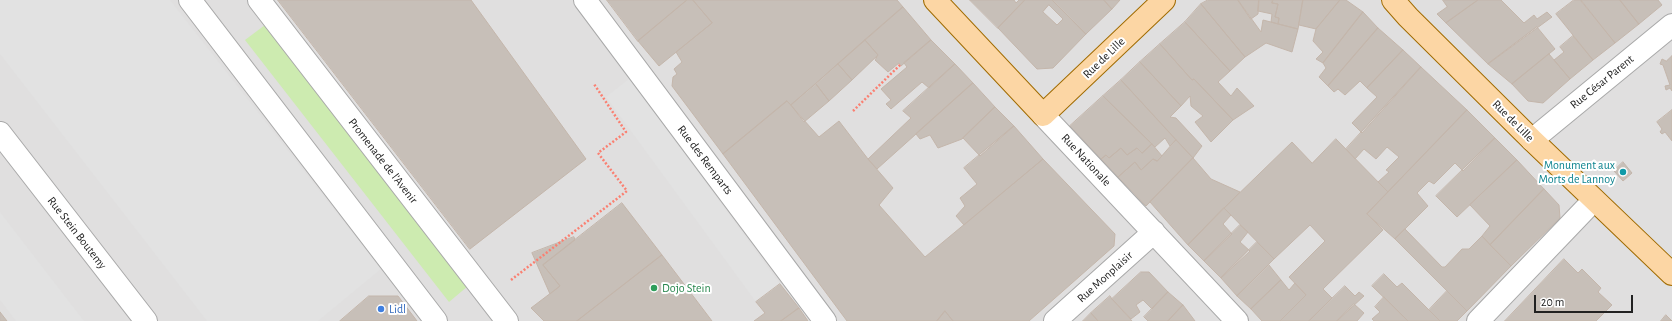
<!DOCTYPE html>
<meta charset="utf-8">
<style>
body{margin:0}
#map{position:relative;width:1672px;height:321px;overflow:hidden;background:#f2efe9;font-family:"Alegreya Sans",sans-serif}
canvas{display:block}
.scale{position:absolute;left:1534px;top:295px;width:99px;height:18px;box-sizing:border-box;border:2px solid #222;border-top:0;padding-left:5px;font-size:12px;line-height:14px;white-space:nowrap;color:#222;-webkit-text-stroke:3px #fff;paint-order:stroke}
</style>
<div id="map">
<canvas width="1672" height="321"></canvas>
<div class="scale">20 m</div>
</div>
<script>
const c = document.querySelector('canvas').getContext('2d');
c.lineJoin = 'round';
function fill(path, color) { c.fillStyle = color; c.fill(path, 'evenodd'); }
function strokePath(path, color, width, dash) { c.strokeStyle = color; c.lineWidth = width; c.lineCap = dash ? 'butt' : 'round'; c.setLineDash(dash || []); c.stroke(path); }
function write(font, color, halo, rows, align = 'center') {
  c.font = font + ' "Alegreya Sans",sans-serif'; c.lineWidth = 4; c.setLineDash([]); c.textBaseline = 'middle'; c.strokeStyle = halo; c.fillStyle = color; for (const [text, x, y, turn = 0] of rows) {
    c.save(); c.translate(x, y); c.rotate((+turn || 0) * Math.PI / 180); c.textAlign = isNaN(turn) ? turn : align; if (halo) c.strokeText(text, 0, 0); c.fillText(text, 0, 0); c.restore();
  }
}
const residential = new Path2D(`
 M0 0H1672V321H0Z`);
const grass = new Path2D(`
 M265 25 468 286 449 302 245 40Z`);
const parking = new Path2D(`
 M0 0H170L381 269 318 321H207L0 54Z
 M630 78 780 284 756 302 606 97Z
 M0 212 84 321H16L0 300Z`);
const building = new Path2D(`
 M278 0H471L586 159 470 249Z
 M607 0H687L638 41Z
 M687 0H693L712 23 659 66 638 41Z
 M693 0H897L903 7 791 105 787 101 723 154 672 86 673 77 677 74 674 69 682 62 676 52 712 23Z
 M970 0H1014L1016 3 1019 0H1025L998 28Z
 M1025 0H1052L1086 34 1053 68 1037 69 998 28ZM1049 5 1063 19 1057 25 1043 12Z
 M1053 0H1104L1112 9 1086 34Z
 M1104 0H1120L1112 9Z
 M1208 0H1238L1261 32 1263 20 1298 29 1292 52 1266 43 1245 57 1201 4Z
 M1238 0H1259L1258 14 1251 19Z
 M1259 0H1273L1272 3 1278 4 1275 17 1279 18 1278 24 1271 22 1272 14 1258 11Z
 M1273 0H1303L1298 29 1278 24 1279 18 1275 17 1278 4 1272 3Z
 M1303 0H1340L1316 29 1299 25Z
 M1340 0H1346L1363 12 1323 63 1316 59 1323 52 1313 41 1316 29Z
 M1443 0H1478L1446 23 1437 14 1447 7Z
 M1478 0H1501L1524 23 1534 15 1537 19 1547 12 1552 17 1488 64 1446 23Z
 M1574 0H1581L1615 43 1593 60 1556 14Z
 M1582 0H1620L1639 24 1615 43 1581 1Z
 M1620 0H1658L1662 5 1639 24Z
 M1201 4 1245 57 1230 71 1185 22Z
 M903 7 931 40 901 66 899 63 888 72 875 60 878 55 865 40Z
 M1363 12 1378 28 1328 86 1319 77 1326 68 1323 63Z
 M1185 22 1230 71 1218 82 1231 96 1237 88 1254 106 1233 120 1194 79 1192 80 1160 44Z
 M1537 27 1555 49 1512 84 1488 64Z
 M1378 28 1403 50 1367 88 1360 81 1345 95 1338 89 1334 92 1328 86Z
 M1573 36 1593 60 1570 79 1554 60 1564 52 1560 47Z
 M865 40 878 55 852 80 838 64Z
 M931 40 955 64 929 88 922 82 891 109 886 104 891 100 881 89 907 67 904 63Z
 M1160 44 1192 80 1194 79 1233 120 1211 142 1195 122 1203 116 1191 106 1190 96 1181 106 1140 62Z
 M1403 50 1421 67 1362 133 1352 123 1377 97 1367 88Z
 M1549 54 1570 79 1543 103 1528 101 1512 84Z
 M1672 56V91L1670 88 1666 90 1665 86 1670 85 1663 65 1660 64 1662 59 1666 61Z
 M1140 62 1181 106 1170 117 1176 118 1202 146 1193 158 1121 80Z
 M838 64 852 80 829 101 816 84Z
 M955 64 973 83 877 169 868 159 911 118 903 111Z
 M1421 67 1467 110 1388 192 1378 182 1389 172 1386 170 1399 157 1387 147 1376 159 1364 149 1355 159 1346 149Z
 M1121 80 1176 140 1170 146 1165 138 1155 147 1103 96Z
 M973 83 995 107 962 139 938 148 930 135 920 139 916 134Z
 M816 84 829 101 804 122 791 105Z
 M1103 96 1152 144 1142 153 1137 148 1127 155 1121 148 1109 158 1106 155 1101 159 1070 126Z
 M787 101 819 137 839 121 868 159 893 188 879 205 925 257 1043 159 1115 234 1114 246 1029 321H953L945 311 937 321H847L723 154Z
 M995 107 1014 126 980 156 963 138Z
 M1467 110 1495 138 1463 171 1455 163 1434 184 1429 181 1417 193 1428 206 1395 239 1367 214Z
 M1672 110V141L1665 132 1662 134 1660 132 1662 129 1657 122Z
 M1014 126 1043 159 964 225 956 216 965 206 960 198 977 184 964 168Z
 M1495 138 1517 160 1457 217 1436 196Z
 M1336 139 1388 192 1367 214 1383 230 1323 289 1332 298 1309 321H1280L1306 295 1289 277 1325 241 1310 225 1274 259 1224 208 1292 142 1312 163Z
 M1176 140 1193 158 1146 206 1118 177 1135 162 1141 170 1153 159 1157 161Z
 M1152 144 1162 156 1157 161 1153 159 1141 170 1135 162 1118 177 1101 159 1106 155 1109 158 1121 148 1127 155 1137 148 1142 153Z
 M1193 158 1211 179 1240 192 1188 245 1150 202Z
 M1517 160 1544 189 1490 245 1482 236 1490 226 1470 205Z
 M1623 162 1632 173 1623 181 1614 171Z
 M1544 189 1559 205 1560 218 1511 266 1490 245Z
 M622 203 662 255 577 321H544L531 308 560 286 543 265Z
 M1224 208 1231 215 1223 224 1232 234 1204 261 1188 245Z
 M1240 225 1248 232 1240 242 1250 251 1221 278 1204 261Z
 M1405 229 1442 267H1445L1462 249H1469L1482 236 1511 266 1467 311 1395 239Z
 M574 237 575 240 543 265 560 286 550 294 532 253Z
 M1257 242 1274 259 1237 296 1221 278Z
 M662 255 712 321H577Z
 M1564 259 1578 273 1582 269 1601 288 1598 292 1612 305 1596 321H1505Z
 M1269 265 1281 280 1251 309 1237 296Z
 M1141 272H1149L1168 292 1152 309 1143 300 1136 305 1140 312 1131 319 1112 299Z
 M1384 274 1397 287 1402 283 1440 321H1408L1372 286Z
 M1281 280 1289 290 1295 283 1306 295 1280 321H1262L1251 309Z
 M780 284 799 308 781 321H754L765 313 756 302Z
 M1345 286 1355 296 1359 292 1364 296 1337 321H1309Z
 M1447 291 1467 311 1457 321H1440L1429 310Z
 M1168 292 1183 305 1168 321H1148L1144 317Z
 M369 296H398L417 321H340Z
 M1110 296 1112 299 1132 321H1098L1091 313Z
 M1384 297 1408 321H1374L1372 319 1380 312 1375 307Z
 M1354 304 1364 313 1357 321H1337Z
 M1183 305 1195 321H1168Z
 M799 308 808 321H781Z
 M945 311 953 321H937Z
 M0 312 7 321H0Z
 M1091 313 1098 321H1083Z
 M1666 315 1672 321H1661Z`);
const path = new Path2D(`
 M853 111 900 65
 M511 280 627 191 598 153 626 132 594 84`);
const minor = new Path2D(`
 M190 0 436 321
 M259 0 507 321
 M585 0 825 321
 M1043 115 1237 321
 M0 133 146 321
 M1532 140 1672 25
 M1055 321 1154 232
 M1478 321 1594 200`);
const major = new Path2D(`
 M935 0 1043 115 1164 0
 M1393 0 1408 17 1532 140 1672 274`);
const markers = [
 [1623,172,4,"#0f9aa8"],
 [654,288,4,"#2e9e5b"],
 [381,309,4,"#3f7fe0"]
];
const streetNames = [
 ["Rue de Lille",1104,58,-44],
 ["Rue César Parent",1602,82,-39],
 ["Rue de Lille",1513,121,45],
 ["Rue des Remparts",705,160,53],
 ["Rue Nationale",1086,160,47],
 ["Promenade de l'Avenir",383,161,52],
 ["Rue Stein Boutemy",77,233,52],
 ["Rue Monplaisir",1105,277,-42]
];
const cultureNames = [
 ["Monument aux",1615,165],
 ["Morts de Lannoy",1615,179]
];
const leisureNames = [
 ["Dojo Stein",662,288]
];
const shopNames = [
 ["Lidl",389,309]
];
fill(residential, '#e0dfdf');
fill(grass, '#cdebb0');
fill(parking, '#e2e2e2');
fill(building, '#c7bfb8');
strokePath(building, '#c4b6ab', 1);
strokePath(minor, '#a9a9a9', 24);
strokePath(major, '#a06b00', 24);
strokePath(path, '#fa8072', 2.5, [2, 2]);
strokePath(minor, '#fff', 22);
strokePath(major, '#fcd6a4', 22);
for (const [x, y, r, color] of markers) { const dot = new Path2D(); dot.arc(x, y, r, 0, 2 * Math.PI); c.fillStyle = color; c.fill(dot); strokePath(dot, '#fff', 1.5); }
write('12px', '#222', '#fff', streetNames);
write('12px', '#0d838f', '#fff', cultureNames, 'right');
write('12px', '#27864d', '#fff', leisureNames, 'left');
write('12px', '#366cbe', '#fff', shopNames, 'left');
</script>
